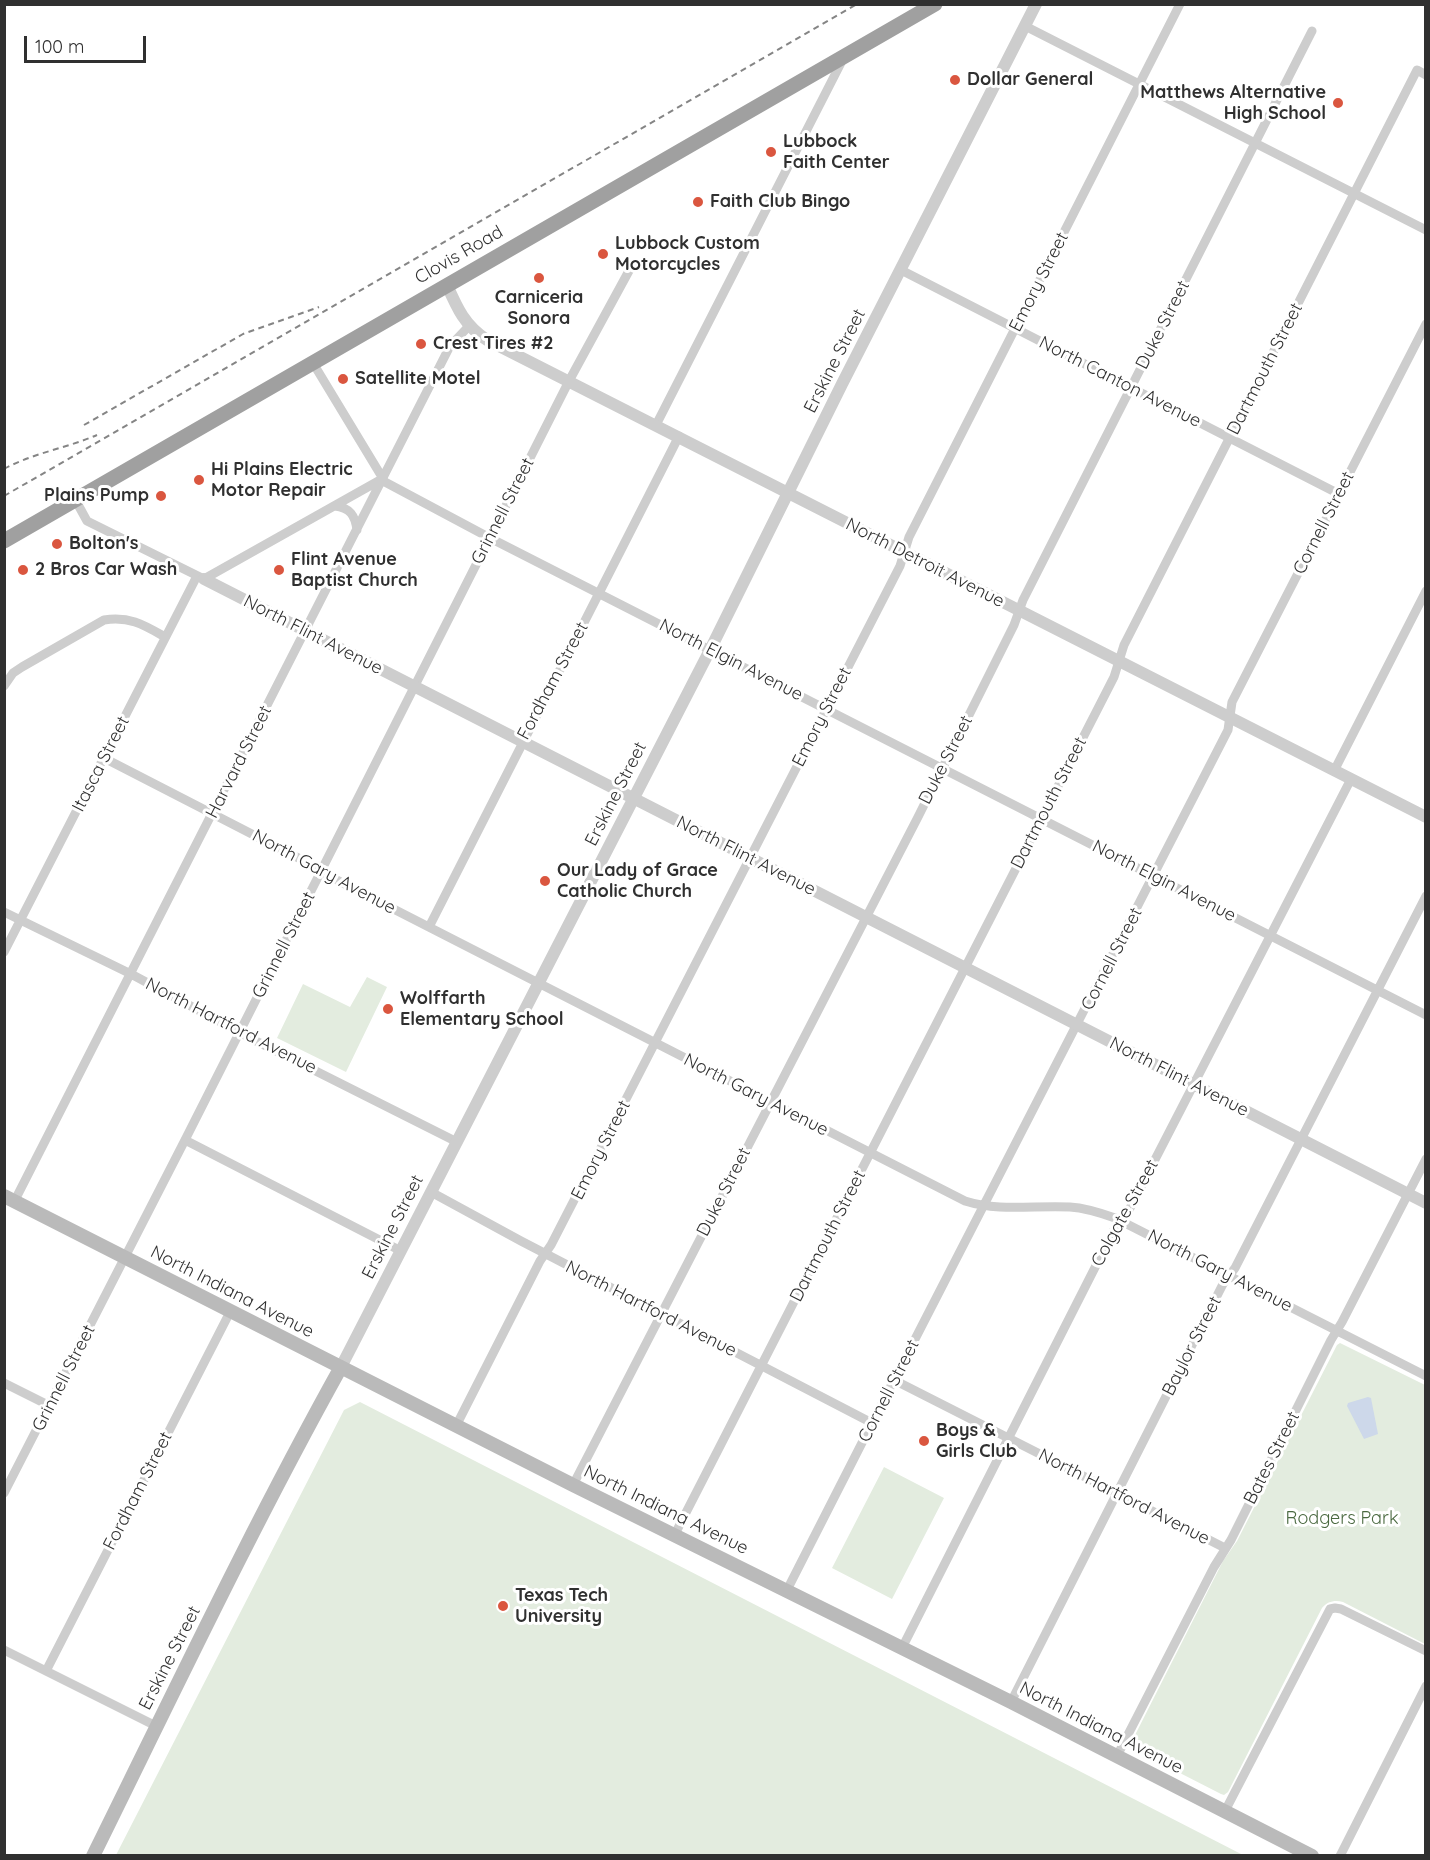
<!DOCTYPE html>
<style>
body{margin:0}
#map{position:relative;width:1430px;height:1860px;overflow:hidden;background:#fff;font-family:Quicksand,sans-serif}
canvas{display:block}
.frame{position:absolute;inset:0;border:6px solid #303030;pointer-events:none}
.scale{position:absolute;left:24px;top:36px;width:122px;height:27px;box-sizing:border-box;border:3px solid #303030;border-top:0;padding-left:8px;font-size:18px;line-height:21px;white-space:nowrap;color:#303030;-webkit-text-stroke:4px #fff;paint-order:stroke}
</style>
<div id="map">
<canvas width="1430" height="1860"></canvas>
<div class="frame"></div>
<div class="scale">100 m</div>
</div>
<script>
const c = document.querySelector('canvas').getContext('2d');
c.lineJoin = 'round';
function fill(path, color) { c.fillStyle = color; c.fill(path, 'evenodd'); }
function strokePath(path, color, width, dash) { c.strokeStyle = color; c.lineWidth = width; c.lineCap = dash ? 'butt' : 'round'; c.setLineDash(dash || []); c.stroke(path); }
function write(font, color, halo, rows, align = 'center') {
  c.font = font + ' Quicksand,sans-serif'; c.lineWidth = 6; c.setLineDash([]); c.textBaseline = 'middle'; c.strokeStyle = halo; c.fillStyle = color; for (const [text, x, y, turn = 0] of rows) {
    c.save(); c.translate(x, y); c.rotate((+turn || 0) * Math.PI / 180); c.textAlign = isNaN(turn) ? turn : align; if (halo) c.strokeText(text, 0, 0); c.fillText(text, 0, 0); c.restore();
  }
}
const green = new Path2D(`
 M367 977 387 987 346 1072 277 1038 303 984 350 1007Z
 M1340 1343 1425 1385V1644L1343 1602C1335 1600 1328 1601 1322 1608L1228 1792 1224 1795 1221 1794 1133 1749 1130 1745 1223 1561 1237 1541 1337 1345Z
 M360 1402 1243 1855H116L344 1410Z
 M884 1467 944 1498 892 1599 832 1568Z`);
const water = new Path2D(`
 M1368 1397 1371 1398 1378 1434 1364 1439 1347 1406 1348 1403Z`);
const minor = new Path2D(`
 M1025 26 1426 230
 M901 270 1339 494
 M313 363 385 482 490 538 1426 1015
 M656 425 844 57
 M76 501 87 521 204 579 382 479
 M335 506C350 508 355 515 357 530
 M4 686 13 673 22 667 104 620C130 616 144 625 165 637
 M104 758 314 866 329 876 965 1201C1000 1212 1034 1205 1070 1207 1086 1208 1101 1213 1115 1218L1426 1376
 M1334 771 1426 591
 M4 912 131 974 254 1040 457 1142
 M429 927C511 763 596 600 679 436
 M4 952 197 576
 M185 1140 401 1251
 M431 1192 521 1241 872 1423
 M14 1202 450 346 469 326
 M894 1380 1225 1548
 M4 1383 50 1406
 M456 1426 540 1261 551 1245 900 566 909 537 1180 4
 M573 1485 918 817 1014 625 1023 600 1312 31
 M4 1493 185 1140 569 381 630 269
 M675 1534 1114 677 1124 645 1417 70 1426 75
 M787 1590 894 1380 1228 730 1232 702 1426 324
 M902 1648 1114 1230 1128 1212 1351 779
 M4 1650 156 1726
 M46 1671 230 1312
 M1011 1702 1223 1284 1235 1268 1426 896
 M1117 1756 1214 1567 1231 1540 1331 1340 1342 1322 1426 1159
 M1225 1811 1330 1609 1335 1608 1341 1609 1426 1651
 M1340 1856 1426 1686`);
const tertiary = new Path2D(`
 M447 285C457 308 465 326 487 340L1426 817
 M204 579 1426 1203
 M341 1367 710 650 842 384 1036 4`);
const secondary = new Path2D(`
 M4 1196 573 1485 1011 1702 1312 1856
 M93 1856C174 1692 252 1527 341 1367`);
const trunk = new Path2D(`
 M4 541 935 4`);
const rail = new Path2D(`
 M84 425 243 334 319 307
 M4 469C33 453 67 448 97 435
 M4 496 857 4`);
const markers = [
 [955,80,6,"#da563f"],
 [1338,103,6,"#da563f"],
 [771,152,6,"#da563f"],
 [698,202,6,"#da563f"],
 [603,254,6,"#da563f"],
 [539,278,6,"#da563f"],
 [421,344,6,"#da563f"],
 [343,379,6,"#da563f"],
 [199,480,6,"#da563f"],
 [161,496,6,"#da563f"],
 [57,544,6,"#da563f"],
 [23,570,6,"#da563f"],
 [279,570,6,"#da563f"],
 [545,881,6,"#da563f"],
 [388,1009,6,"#da563f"],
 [924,1441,6,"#da563f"],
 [503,1606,6,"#da563f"]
];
const poiNames = [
 ["Dollar General",967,80],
 ["Matthews Alternative",1326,93,"right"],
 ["High School",1326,114,"right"],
 ["Lubbock",783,142],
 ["Faith Center",783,163],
 ["Faith Club Bingo",710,202],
 ["Lubbock Custom",615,244],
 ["Motorcycles",615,265],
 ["Carniceria",539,298,"center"],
 ["Sonora",539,319,"center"],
 ["Crest Tires #2",433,344],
 ["Satellite Motel",355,379],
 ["Hi Plains Electric",211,470],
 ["Motor Repair",211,491],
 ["Plains Pump",149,496,"right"],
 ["Bolton's",69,544],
 ["Flint Avenue",291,560],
 ["Baptist Church",291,581],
 ["2 Bros Car Wash",35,570],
 ["Our Lady of Grace",557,871],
 ["Catholic Church",557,892],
 ["Wolffarth",400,999],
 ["Elementary School",400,1020],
 ["Boys &",936,1431],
 ["Girls Club",936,1452],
 ["Texas Tech",515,1596],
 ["University",515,1617]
];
const streetNames = [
 ["Clovis Road",459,255,-30],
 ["Emory Street",1039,282,-63],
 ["Duke Street",1163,325,-63],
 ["Erskine Street",835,361,-63],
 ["Dartmouth Street",1265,369,-63],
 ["North Canton Avenue",1120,382,27],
 ["Grinnell Street",503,511,-63],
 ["Cornell Street",1324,523,-63],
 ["North Detroit Avenue",925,563,27],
 ["North Flint Avenue",313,635,27],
 ["North Elgin Avenue",731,660,27],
 ["Fordham Street",553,681,-62],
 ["Emory Street",822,717,-63],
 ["Duke Street",946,760,-63],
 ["Harvard Street",239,762,-63],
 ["Itasca Street",101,764,-63],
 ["Erskine Street",616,794,-63],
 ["Dartmouth Street",1049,803,-63],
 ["North Flint Avenue",746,856,27],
 ["North Gary Avenue",324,872,28],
 ["North Elgin Avenue",1164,881,27],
 ["Grinnell Street",284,945,-63],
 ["Cornell Street",1112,959,-63],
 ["North Hartford Avenue",231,1026,27],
 ["North Flint Avenue",1179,1077,27],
 ["North Gary Avenue",756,1095,27],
 ["Emory Street",601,1150,-63],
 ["Duke Street",724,1192,-63],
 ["Colgate Street",1125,1213,-61],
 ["Erskine Street",393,1227,-63],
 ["Dartmouth Street",828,1236,-63],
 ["North Gary Avenue",1220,1271,27],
 ["North Indiana Avenue",232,1292,27],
 ["North Hartford Avenue",651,1309,27],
 ["Baylor Street",1192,1346,-63],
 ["Grinnell Street",64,1378,-63],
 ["Cornell Street",889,1391,-63],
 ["Bates Street",1272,1458,-63],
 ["Fordham Street",138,1491,-63],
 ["North Hartford Avenue",1124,1497,27],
 ["North Indiana Avenue",666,1510,26],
 ["Erskine Street",170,1658,-63],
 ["North Indiana Avenue",1101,1728,27]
];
const parkNames = [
 ["Rodgers Park",1342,1519]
];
fill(green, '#e3ecdf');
fill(water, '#cdd8ea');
strokePath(minor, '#cdcdcd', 9);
strokePath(tertiary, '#cdcdcd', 12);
strokePath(secondary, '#bababa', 14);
strokePath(trunk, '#a0a0a0', 15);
strokePath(rail, '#858585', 2, [6, 4.5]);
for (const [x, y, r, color] of markers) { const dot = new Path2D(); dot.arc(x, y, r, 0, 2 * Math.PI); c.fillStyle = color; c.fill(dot); strokePath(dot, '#fff', 2); }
write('bold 18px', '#303030', '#fff', poiNames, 'left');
write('18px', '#303030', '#fff', streetNames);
write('18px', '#4a6940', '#fff', parkNames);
</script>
